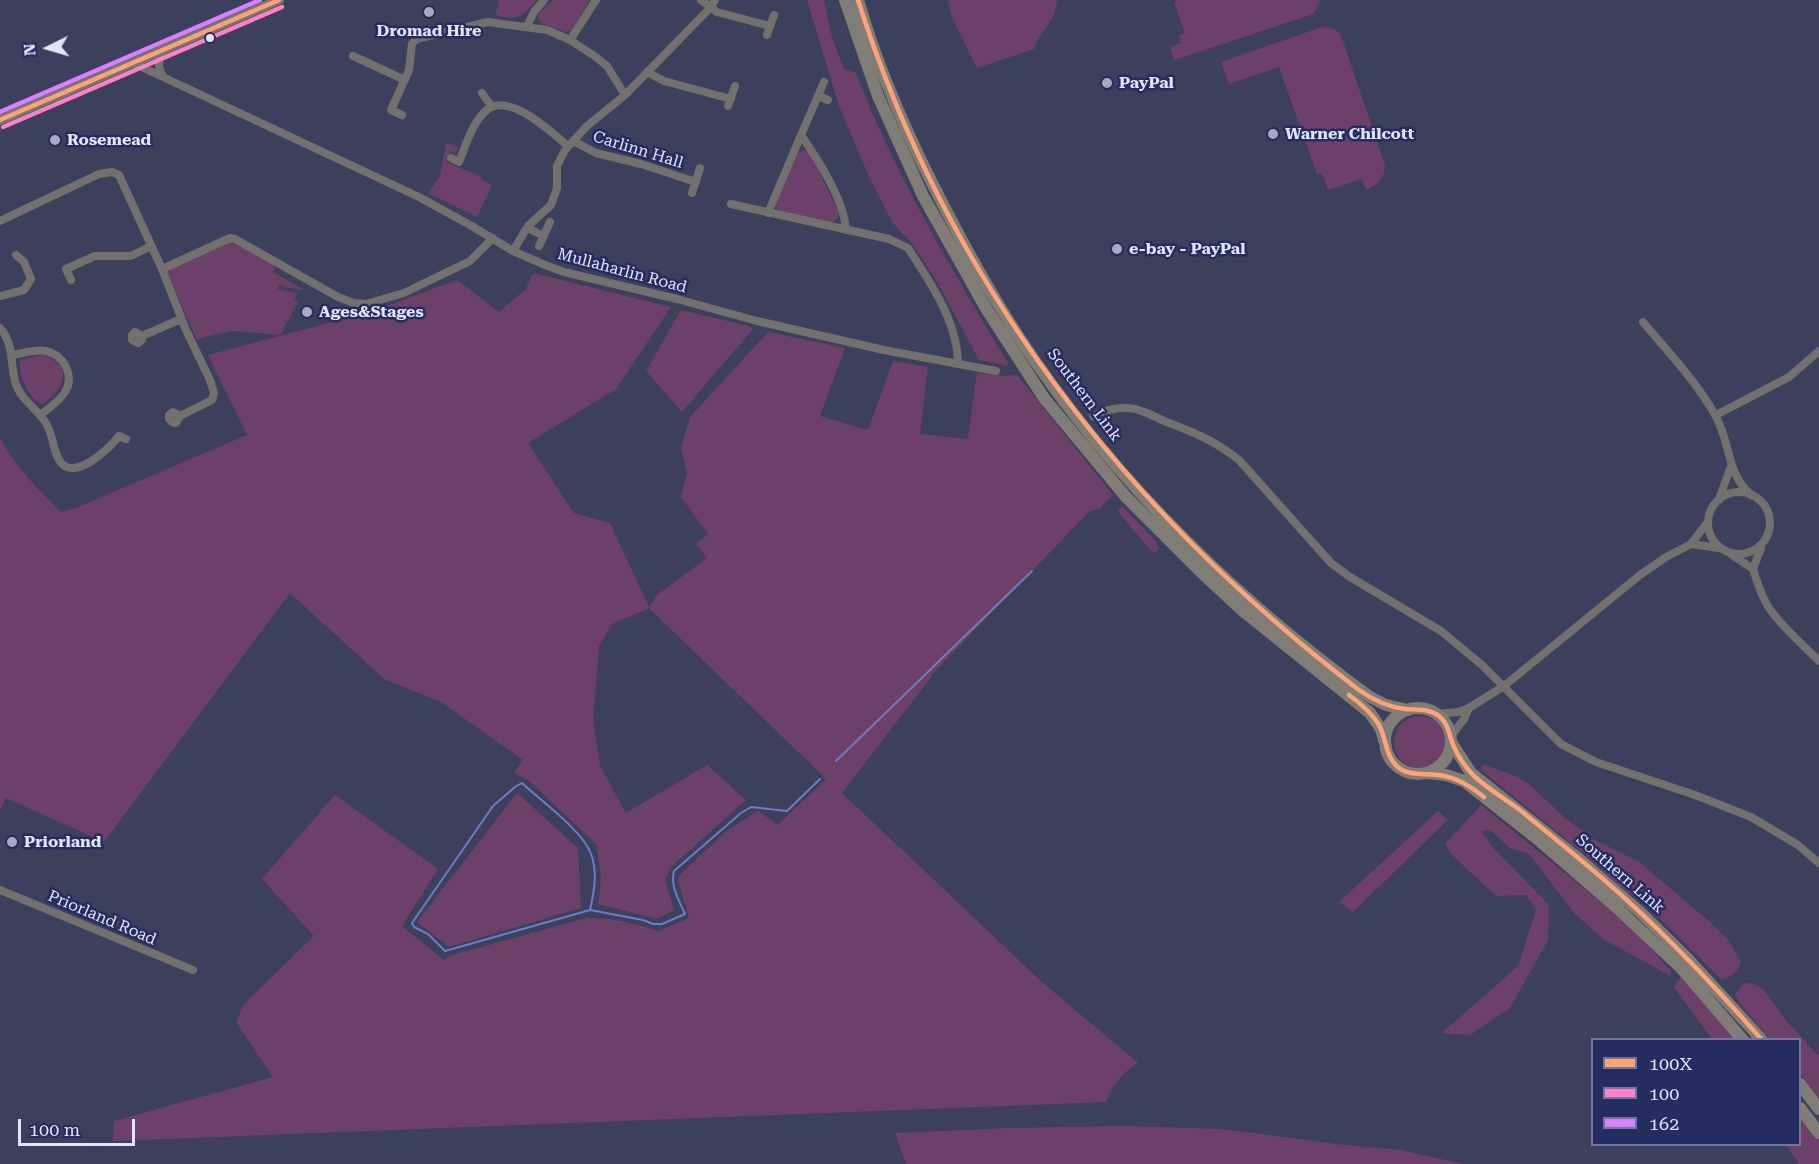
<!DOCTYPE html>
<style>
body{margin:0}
#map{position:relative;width:1819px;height:1164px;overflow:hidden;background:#3c405d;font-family:"Roboto Serif",serif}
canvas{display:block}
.legend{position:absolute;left:1591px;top:1038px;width:210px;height:108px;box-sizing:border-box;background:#252c60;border:2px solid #70769d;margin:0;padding:8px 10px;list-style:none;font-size:18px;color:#e0e5f9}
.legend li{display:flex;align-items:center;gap:12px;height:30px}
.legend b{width:30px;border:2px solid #70769d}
.north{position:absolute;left:18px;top:18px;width:60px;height:60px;-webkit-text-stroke:4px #252c60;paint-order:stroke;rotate:265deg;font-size:16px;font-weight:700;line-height:24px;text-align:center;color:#e0e5f9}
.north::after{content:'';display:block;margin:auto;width:21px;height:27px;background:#e0e5f9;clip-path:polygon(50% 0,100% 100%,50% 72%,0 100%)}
.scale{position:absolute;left:18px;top:1119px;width:117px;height:27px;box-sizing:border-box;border:3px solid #e0e5f9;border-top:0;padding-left:8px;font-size:18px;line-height:21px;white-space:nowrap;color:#e0e5f9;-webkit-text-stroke:4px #252c60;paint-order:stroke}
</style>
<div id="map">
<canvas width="1819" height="1164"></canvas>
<ul class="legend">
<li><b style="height:8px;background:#fea277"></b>100X</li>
<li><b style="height:8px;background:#ff80c5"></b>100</li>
<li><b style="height:8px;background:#d880ff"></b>162</li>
</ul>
<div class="north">N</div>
<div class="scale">100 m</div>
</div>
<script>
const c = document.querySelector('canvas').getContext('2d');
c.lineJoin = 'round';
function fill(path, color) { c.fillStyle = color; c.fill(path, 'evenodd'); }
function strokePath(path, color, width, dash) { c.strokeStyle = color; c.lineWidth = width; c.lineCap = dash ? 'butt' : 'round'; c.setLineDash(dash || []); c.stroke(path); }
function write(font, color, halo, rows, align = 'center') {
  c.font = font + ' "Roboto Serif",serif'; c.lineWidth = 5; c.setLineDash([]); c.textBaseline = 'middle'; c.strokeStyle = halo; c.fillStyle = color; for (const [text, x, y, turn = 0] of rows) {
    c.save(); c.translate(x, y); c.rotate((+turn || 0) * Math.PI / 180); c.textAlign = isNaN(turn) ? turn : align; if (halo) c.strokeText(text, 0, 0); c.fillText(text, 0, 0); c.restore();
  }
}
const green = new Path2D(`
 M497 0H537C521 17 519 21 495 15L499 4Z
 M553 0H590L571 30 567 32 541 23 538 19 539 13Z
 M807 0H824L832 38 844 69 856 73C896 176 951 269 1008 363L1007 366 979 360 939 285 914 246 892 222 870 179 839 106Z
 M948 0H1057C1056 21 1040 31 1034 49L977 68 952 17Z
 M1179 0H1321L1313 14 1174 60 1170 47 1181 43 1179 36 1185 33 1174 2Z
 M1325 26 1336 30 1341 35 1385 166C1385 179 1376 185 1367 190L1361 179 1328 190 1322 173 1317 174 1279 67 1229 84 1221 62Z
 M446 143 458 147 456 153 450 151 446 162 482 177 481 180 492 185 477 217 428 193 440 176Z
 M804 150 810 153 838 211V218L832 223 778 211 775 204 796 154Z
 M233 241 276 265 273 272 303 289 302 290 284 287 280 284 277 289 297 293 294 300 298 302 280 335 234 331 207 336 197 340 167 272 168 270 225 242Z
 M533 273 671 307 616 389 528 443 574 513 610 523 649 607 657 595 707 558 696 544 708 534 681 497 687 473 681 449 690 417 768 332 845 348 820 416 868 430 893 361 928 367 920 434 968 439 977 373 1006 376 1017 375 1113 495 1099 509 1090 511 938 668 842 793 1042 982 1138 1063C1122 1073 1113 1084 1106 1102L113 1141 114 1121 273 1077 236 1022 245 1003 314 936 262 879 335 795 438 869 402 926 444 960 449 956 586 918C610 917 635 923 658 931L689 918 677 878 726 831 758 811 778 825 826 779 649 608 612 624 599 646 593 718 600 766 626 813 707 765 746 800 671 867 665 879 674 910 657 919 598 904 601 878 597 845 527 779 514 773 523 760 441 702 384 679 290 593 104 842 6 798 0 810V438C16 468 38 489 61 512L76 508 247 435 208 355 370 312 457 280 499 312 526 289Z
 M681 310 749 326 753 329 682 412 646 371Z
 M42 355C76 365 64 392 41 405 26 392 19 379 20 360Z
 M1122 506 1155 540 1159 549 1153 553 1119 513 1118 510Z
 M1394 742a26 26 0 1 1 52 0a26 26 0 1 1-52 0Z
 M1485 765 1518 777 1530 785 1564 817 1591 838 1639 862 1710 922 1728 940 1741 962C1737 972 1732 978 1721 979L1647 906 1628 893 1583 853 1481 770V767Z
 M517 793 578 848 581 908 449 947 417 922Z
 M1481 805 1633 928 1671 971V976L1603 939 1575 914 1529 854 1510 848 1490 830 1481 831 1494 849 1549 905 1548 940 1510 1008 1470 1035 1442 1033 1518 966 1536 910 1526 895 1496 896 1453 856 1445 844Z
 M1438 811 1448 820 1353 912 1339 902Z
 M1681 976 1738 1039H1712L1674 987Z
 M1748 983 1754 984 1764 990 1787 1022 1819 1056V1098L1800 1074V1040L1770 1039 1740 1004 1735 994 1742 985Z
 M1800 1115 1819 1140V1164H1799L1786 1145 1800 1144Z
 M1122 1126 1223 1129 1336 1144 1400 1150 1463 1164H906L895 1133 1010 1128Z`);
const stream = new Path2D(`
 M836 761 1032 571
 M590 910C594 892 598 872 591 854 583 831 541 801 522 783L515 787 493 806 412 923 414 927 428 934 445 951 590 910 643 920 653 924H662L685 914C679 900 670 886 674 871L741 813 751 807 787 811 820 779`);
const street = new Path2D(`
 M701 0 717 12 770 26
 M527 26 534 12 544 0
 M767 35 774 15
 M570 40 596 0
 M353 56 405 80
 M133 63 419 197 470 225 513 251 545 265 564 272 677 299 757 321 884 350 996 371
 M647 72 664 81 731 99
 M163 76C157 66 158 60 164 50
 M482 93 492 107
 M819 96 828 100
 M728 106 735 86
 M402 115 391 110 409 70 412 44 416 39 488 22 547 30 570 40 596 57 607 66 625 95
 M801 135 824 82
 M573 141 596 153 641 164 696 182
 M451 158 459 162C466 145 473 120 488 109 511 93 552 133 568 146
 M692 193 700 168
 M731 204 889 239 908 248C930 282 958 322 958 364
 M768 213 801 135C818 160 844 199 846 230
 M0 221 99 174 112 172 119 175 162 269 186 330 210 380 214 393 212 400 180 416 176 423 172 422 169 419V415L173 412 180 416
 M527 228 544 236
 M539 246 550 222
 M513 251 528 226 551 205 557 188V166L565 150 587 126 625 95 710 8 715 0
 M162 269 230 238 235 239 338 297 354 303 366 304 404 293 470 261 493 238
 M71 280 66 269 95 256H131L151 246
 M0 296 24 290 31 279 24 262 16 255
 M1643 322C1667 351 1695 380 1714 413 1732 443 1725 472 1751 495
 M0 328C14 344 10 362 15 381 20 401 38 408 47 425 53 436 53 450 59 460 73 484 110 448 119 436L126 439
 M142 336V340L138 343 132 340V335L135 332 142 336 181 319
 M13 355C24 353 35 349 46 351 64 355 75 376 65 392 59 402 49 408 40 415
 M1716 415 1789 377 1819 351
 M1093 416C1105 411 1116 407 1129 408 1142 409 1153 416 1164 421 1193 432 1214 440 1239 460L1331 563 1350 577 1441 631 1482 665 1561 744 1596 762 1695 795 1751 817 1798 845 1819 863
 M1708 523a31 31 0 1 1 62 0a31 31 0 1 1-62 0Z
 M1719 499 1731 466
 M1691 544 1719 548
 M1732 555 1753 569 1761 548
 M1753 569C1757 582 1761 596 1769 608 1783 628 1802 644 1819 661
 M1437 714 1458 712 1469 708 1504 686 1640 575 1666 557 1691 544 1707 523
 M1451 736 1464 719 1469 708
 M0 890 193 970`);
const secondary = new Path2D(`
 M0 120 279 0`);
const primary = new Path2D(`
 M845 0 878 96 923 196 987 310 1044 398 1126 497 1200 571 1242 610 1370 713 1381 729 1386 747
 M858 0C876 62 902 123 931 181 952 223 974 264 998 304 1092 459 1224 591 1370 697L1386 705 1408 710
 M1385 741a33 33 0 1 1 66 0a33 33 0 1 1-66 0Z
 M1451 742 1471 773 1579 859 1640 912 1687 958 1762 1040
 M1427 773 1446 775 1464 781 1535 837 1615 906 1682 969 1743 1040
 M1800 1084 1819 1109
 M1800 1108 1819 1133`);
const bus1 = new Path2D(`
 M858 0C947 281 1126 512 1359 690 1373 700 1388 707 1405 709 1416 710 1429 708 1439 716 1449 724 1449 736 1454 747 1459 758 1466 768 1474 776 1488 789 1505 799 1520 810 1547 832 1575 855 1602 878 1659 927 1712 983 1762 1040
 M0 120 279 0
 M1349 695C1360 703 1372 713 1379 725 1387 739 1385 760 1402 770 1412 776 1427 773 1438 775 1456 777 1470 786 1484 797`);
const bus2 = new Path2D(`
 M3 127 282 7`);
const bus3 = new Path2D(`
 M0 112 260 0`);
const markers = [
 [429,12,6,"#a7abc2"],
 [210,38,5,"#e0e5f9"],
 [1107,83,6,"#a7abc2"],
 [1273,134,6,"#a7abc2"],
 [55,140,6,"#a7abc2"],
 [1117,249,6,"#a7abc2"],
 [307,312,6,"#a7abc2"],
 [12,842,6,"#a7abc2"]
];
const poiNames = [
 ["Dromad Hire",429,31,"center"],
 ["PayPal",1119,83],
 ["Warner Chilcott",1285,134],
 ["Rosemead",67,140],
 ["e-bay - PayPal",1129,249],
 ["Ages&Stages",319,312],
 ["Priorland",24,842]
];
const streetNames = [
 ["Carlinn Hall",638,150,17],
 ["Mullaharlin Road",622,271,15],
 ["Southern Link",1084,395,53],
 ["Southern Link",1620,874,41],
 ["Priorland Road",102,918,23]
];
fill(green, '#6d4069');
strokePath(stream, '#6d7bc9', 2);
strokePath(street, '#73716e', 8);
strokePath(secondary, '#787670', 10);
strokePath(primary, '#807d76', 12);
strokePath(bus1, '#fea277', 4.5);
strokePath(bus2, '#ff80c5', 4.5);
strokePath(bus3, '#d880ff', 4.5);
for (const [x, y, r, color] of markers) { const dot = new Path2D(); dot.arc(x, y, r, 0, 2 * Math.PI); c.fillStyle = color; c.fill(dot); strokePath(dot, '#252c60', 2); }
write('bold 16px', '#e0e5f9', '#252c60', poiNames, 'left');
write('16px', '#e0e5f9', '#252c60', streetNames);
</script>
